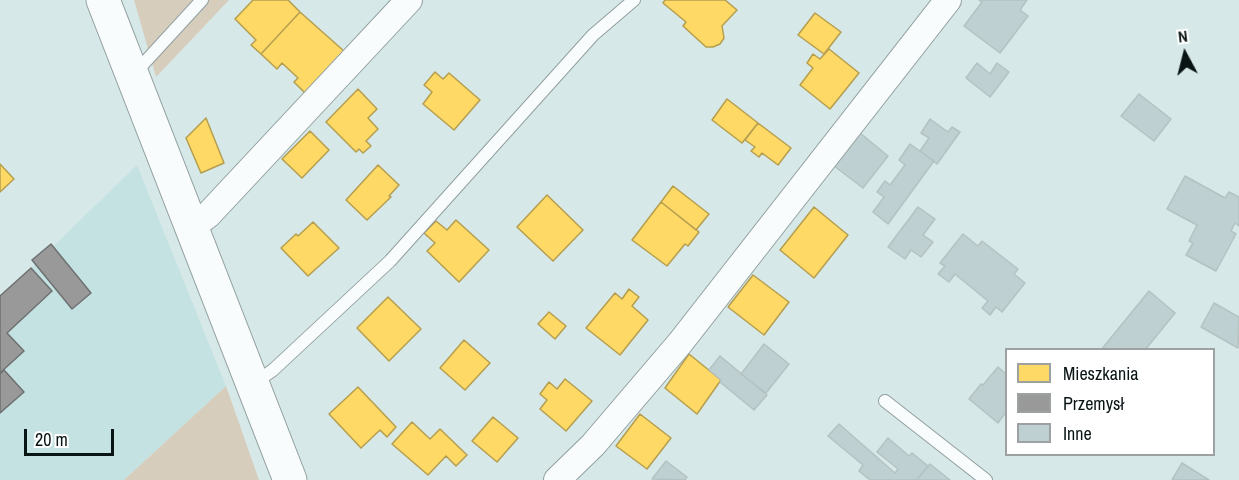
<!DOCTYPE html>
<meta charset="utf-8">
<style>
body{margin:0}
#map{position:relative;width:1239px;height:480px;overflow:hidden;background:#d7e8e8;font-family:"Archivo Narrow",sans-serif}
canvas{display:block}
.legend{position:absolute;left:1005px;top:348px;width:210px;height:108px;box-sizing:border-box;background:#fff;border:2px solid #9da1a1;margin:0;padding:8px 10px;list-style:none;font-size:18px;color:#091415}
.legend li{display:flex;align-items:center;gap:12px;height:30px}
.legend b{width:30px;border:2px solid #9da1a1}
.north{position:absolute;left:1155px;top:24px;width:60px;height:60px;-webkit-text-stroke:4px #fff;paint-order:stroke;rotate:353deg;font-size:16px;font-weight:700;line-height:24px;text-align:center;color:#091415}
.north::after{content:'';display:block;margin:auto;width:21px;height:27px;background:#091415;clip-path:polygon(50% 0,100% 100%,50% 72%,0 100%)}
.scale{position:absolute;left:24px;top:429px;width:90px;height:27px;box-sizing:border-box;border:3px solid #091415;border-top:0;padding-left:8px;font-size:18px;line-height:21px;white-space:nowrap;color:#091415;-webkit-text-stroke:4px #fff;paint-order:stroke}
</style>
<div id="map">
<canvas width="1239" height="480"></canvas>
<ul class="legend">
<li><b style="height:16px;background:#ffd966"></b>Mieszkania</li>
<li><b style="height:16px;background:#999"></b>Przemysł</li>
<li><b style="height:16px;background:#bed0d1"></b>Inne</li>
</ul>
<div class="north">N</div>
<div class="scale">20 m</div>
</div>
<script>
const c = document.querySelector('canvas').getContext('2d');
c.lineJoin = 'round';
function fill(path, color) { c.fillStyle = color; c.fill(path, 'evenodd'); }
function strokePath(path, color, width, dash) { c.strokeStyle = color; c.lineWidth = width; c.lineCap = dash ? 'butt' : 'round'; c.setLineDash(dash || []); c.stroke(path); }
const built = new Path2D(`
 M137 165 226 386 124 480H0V298Z`);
const green = new Path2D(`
 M134 0H229L156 77Z
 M226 386 259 480H124Z`);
const homes = new Path2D(`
 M253 0H288L300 12 261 54 251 45 256 40 235 19Z
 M665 0H725L737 10 722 26 724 38 720 44 713 47H706L683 26 686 22 663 3Z
 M300 12 345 52 306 94 294 82 298 78 282 63 277 69 261 54Z
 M815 13 841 32 824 54 798 35Z
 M829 49 859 73 830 109 800 85 813 68 807 63 813 54 820 59Z
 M435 72 443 79 449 73 480 100 454 130 423 104 432 92 424 85Z
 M358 89 377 109 368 118 378 129 366 141 371 146 363 153 359 149 356 152 326 122Z
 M727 99 758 123 742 143 712 120Z
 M206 118 224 163 201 173 186 138Z
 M758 123 791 148 778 165 762 153 759 157 751 151 755 147 745 140Z
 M310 131 329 150 302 178 282 159Z
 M0 164 14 179 0 192Z
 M378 165 399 185 389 196 391 197 367 220 346 200Z
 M673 186 709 214 696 230 661 202Z
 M547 195 583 230 553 261 517 227Z
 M661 202 699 232 688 246 685 244 667 266 632 240Z
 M814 207 848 235 814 278 780 250Z
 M456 220 489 250 459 282 427 251 435 243 424 233 436 221 447 230Z
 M313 222 339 248 308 276 281 248 296 234 298 236Z
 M753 275 789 302 764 335 728 307Z
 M629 289 639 297 632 306 648 320 620 355 586 328 615 293 622 299Z
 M388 297 421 329 389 361 357 328Z
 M549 312 566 326 555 339 538 324Z
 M464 340 490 363 465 390 440 368Z
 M689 354 721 380 697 414 665 388Z
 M565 379 592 401 566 431 540 409 547 400 540 394 549 382 557 389Z
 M358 387 396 427 387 437 380 430 361 448 329 414Z
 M640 414 671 438 647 469 616 446Z
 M493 417 518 438 497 462 472 441Z
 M412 422 430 439 440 429 467 455 456 466 446 456 428 475 392 444Z`);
const industry = new Path2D(`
 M51 244 91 293 72 309 32 260Z
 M31 268 52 291 7 333 24 351 0 373V296Z
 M4 370 24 392 0 413V374Z`);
const building = new Path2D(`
 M979 0H1027L1020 10 1028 16 1000 53 964 26 982 2Z
 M977 63 990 74 997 63 1009 72 990 97 966 78Z
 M1139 94 1171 119 1154 141 1121 116Z
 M930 119 948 132 952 127 960 132 937 164 920 151 929 138 921 133Z
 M860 133 888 156 863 188 834 166Z
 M910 144 934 161 888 224 873 212 884 197 877 192 885 181 890 185 905 165 899 160Z
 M1185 176 1225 198 1229 192 1239 197V226L1235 223 1231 231 1236 234 1216 271 1186 255 1193 243 1189 241 1197 225 1167 209Z
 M918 207 935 219 923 235 933 242 921 257 911 250 905 259 888 247Z
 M963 234 978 246 982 241 1018 269 1014 274 1025 283 1002 312 996 307 990 315 982 308 988 301 955 274 949 282 938 274 945 266 940 263Z
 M1149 291 1175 313 1145 350H1101Z
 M1214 303 1239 317 1238 348 1201 327Z
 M764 344 789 364 766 393 741 374Z
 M720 356 767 395 754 410 720 382 721 380 709 370Z
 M998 367 1006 374V412L998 423 969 399 981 384 983 385Z
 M839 424 895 473 898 469 877 452 888 438 909 456 912 453 928 466 917 480H870L859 471 863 465 828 436Z
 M666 461 687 477 685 480 652 479Z
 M1182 463 1209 480H1172Z
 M930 464 950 480H917Z`);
const lane = new Path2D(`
 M134 74 202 0
 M253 384 273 370 390 261 593 35 634 0
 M885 401 986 480`);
const street = new Path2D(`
 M191 228 208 215 409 0
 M557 480 593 445 680 343 948 0`);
const secondary = new Path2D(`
 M103 0 290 480`);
fill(built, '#c5e2e3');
fill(green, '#d7cdbc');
fill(homes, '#ffd966');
strokePath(homes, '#b59e4e', 1.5);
fill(industry, '#999');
strokePath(industry, '#6e7171', 1.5);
fill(building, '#bed0d1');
strokePath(building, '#b4c2c2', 1.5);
strokePath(lane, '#929f9f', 14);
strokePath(street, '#929f9f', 28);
strokePath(secondary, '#929f9f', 35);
strokePath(lane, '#f9fcfc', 12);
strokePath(street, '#f9fcfc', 26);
strokePath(secondary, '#f9fcfc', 33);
</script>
